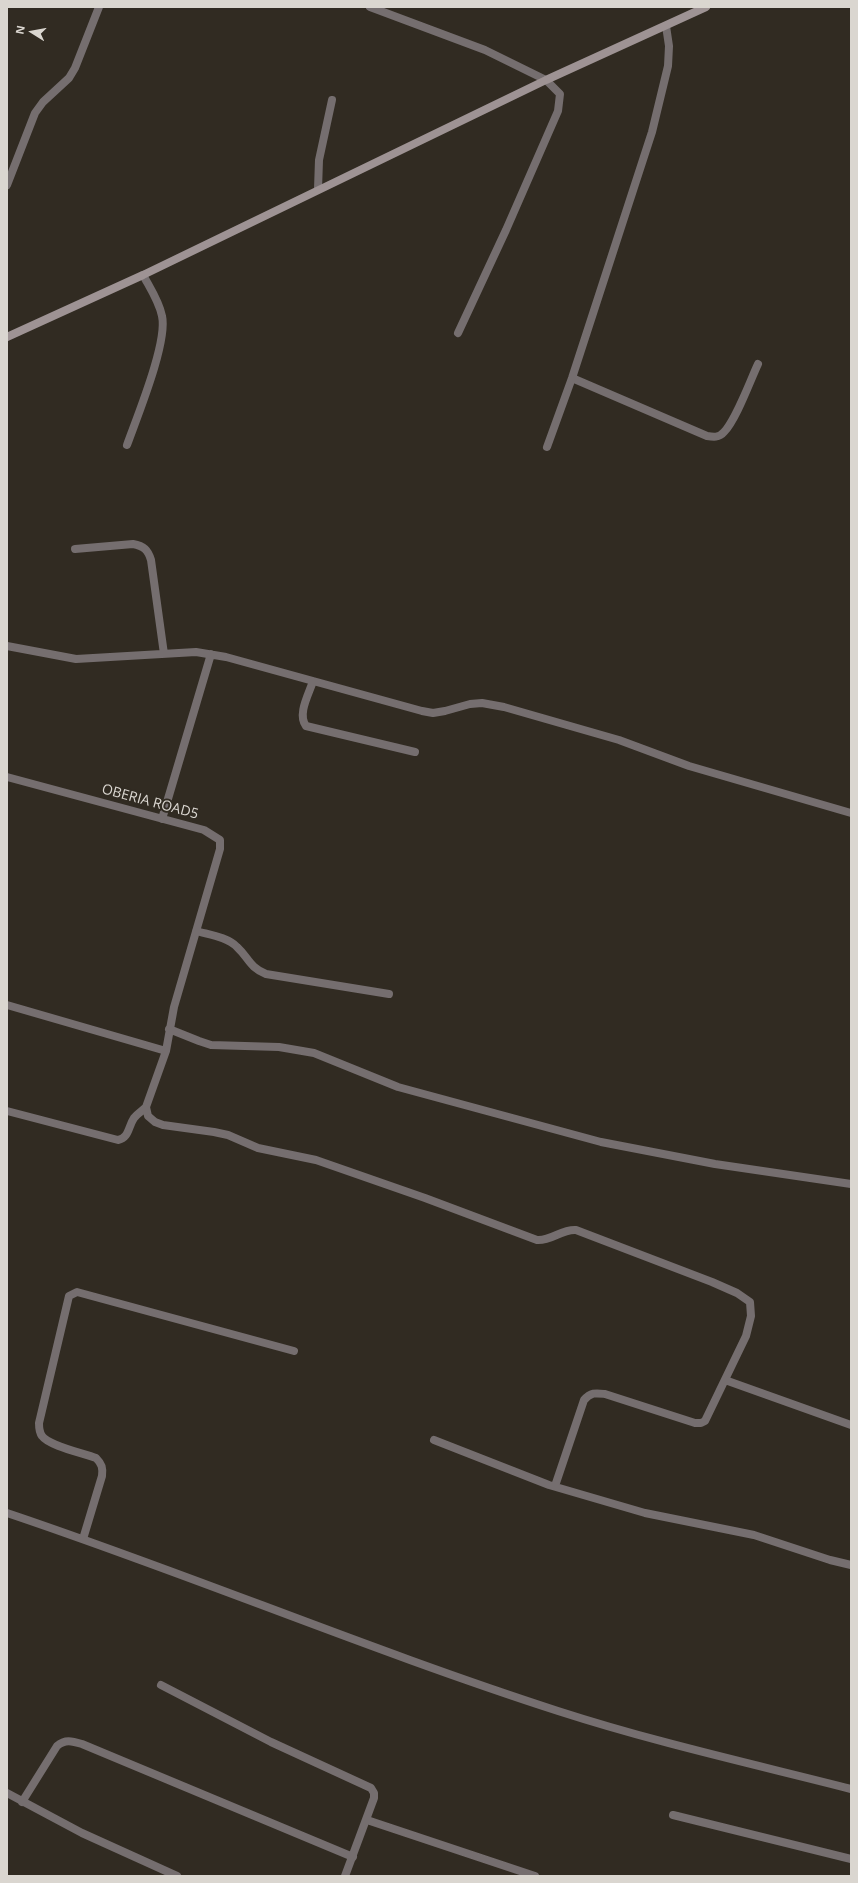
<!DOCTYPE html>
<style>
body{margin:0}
#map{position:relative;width:858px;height:1883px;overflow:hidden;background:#312b22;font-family:"Open Sans",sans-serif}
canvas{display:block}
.frame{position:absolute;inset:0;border:8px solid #dad6d0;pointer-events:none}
.north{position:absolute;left:12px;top:12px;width:40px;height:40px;-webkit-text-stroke:3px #312b22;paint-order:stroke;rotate:281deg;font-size:11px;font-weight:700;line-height:16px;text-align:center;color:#dad6d0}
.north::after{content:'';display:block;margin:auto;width:14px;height:18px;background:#dad6d0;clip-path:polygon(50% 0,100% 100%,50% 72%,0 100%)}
</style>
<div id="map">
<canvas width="858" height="1883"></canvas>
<div class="frame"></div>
<div class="north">N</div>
</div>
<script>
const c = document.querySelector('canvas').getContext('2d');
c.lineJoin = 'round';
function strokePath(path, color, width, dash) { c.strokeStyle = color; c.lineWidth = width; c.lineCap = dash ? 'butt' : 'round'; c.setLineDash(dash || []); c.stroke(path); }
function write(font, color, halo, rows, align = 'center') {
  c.font = font + ' "Open Sans",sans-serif'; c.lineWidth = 4; c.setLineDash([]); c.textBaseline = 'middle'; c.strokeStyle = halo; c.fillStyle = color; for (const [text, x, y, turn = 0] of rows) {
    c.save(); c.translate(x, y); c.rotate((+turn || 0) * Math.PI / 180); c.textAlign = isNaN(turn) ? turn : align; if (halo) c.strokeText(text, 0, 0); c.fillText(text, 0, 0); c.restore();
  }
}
const lane = new Path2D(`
 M318 189 319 160 332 100
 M127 445C137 417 168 342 162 316 159 301 150 288 143 275`);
const street = new Path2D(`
 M370 7 485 50 546 80 560 94 558 111 506 230 458 333
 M7 185 35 113 43 102 69 78 75 68 99 7
 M572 378 707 436C713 437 719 438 724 432 736 420 750 381 758 364
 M547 447 572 378 652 132 668 66 669 46 666 26
 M75 549 133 544C144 546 148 550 151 560L164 654
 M7 646 76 659 196 652 226 657 422 711 433 713 445 711 470 704 482 703 504 707 619 740 689 766 851 813
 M313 681C309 694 297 714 306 726L415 752
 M7 777 204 830 220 840V849L174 1007 166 1051 146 1107 148 1116 155 1122 163 1125 214 1132 228 1135 258 1148 316 1160 425 1198 537 1240C552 1241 561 1229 576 1230L712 1282 737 1293 750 1302 751 1316 746 1336 705 1421 701 1423H695L605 1394C596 1393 591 1392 584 1400L555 1486
 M162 819 211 654
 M196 931C210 935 227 937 237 947 249 958 249 967 266 974L389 994
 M7 1005 166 1051
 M169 1029 199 1041 211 1045 279 1047 314 1053 398 1087 601 1142 715 1164 851 1184
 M7 1111 118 1140C129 1138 128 1127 134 1118 137 1114 142 1111 146 1107
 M725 1380 851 1425
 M434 1440 549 1485 645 1513 754 1535 830 1560 851 1565
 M7 1513C192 1575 372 1651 558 1711 654 1742 753 1764 851 1789
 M83 1539 102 1476C103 1468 102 1464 96 1458 83 1453 49 1446 42 1436 39 1432 39 1428 39 1423L69 1296 77 1292 294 1351
 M161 1685 271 1742 371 1788 374 1793V1798L345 1876
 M7 1793 82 1833 177 1876
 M22 1802 57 1746C65 1739 72 1741 82 1744L353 1857
 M673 1815 851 1859
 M367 1820 535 1876`);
const secondary = new Path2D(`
 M7 337 143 275 546 80 706 7`);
const streetNames = [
 ["OBERIA ROAD5",150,802,15]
];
strokePath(lane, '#756e6f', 8);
strokePath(street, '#756e6f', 8);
strokePath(secondary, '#9e9394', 8);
write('14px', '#dad6d0', '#312b22', streetNames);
</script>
